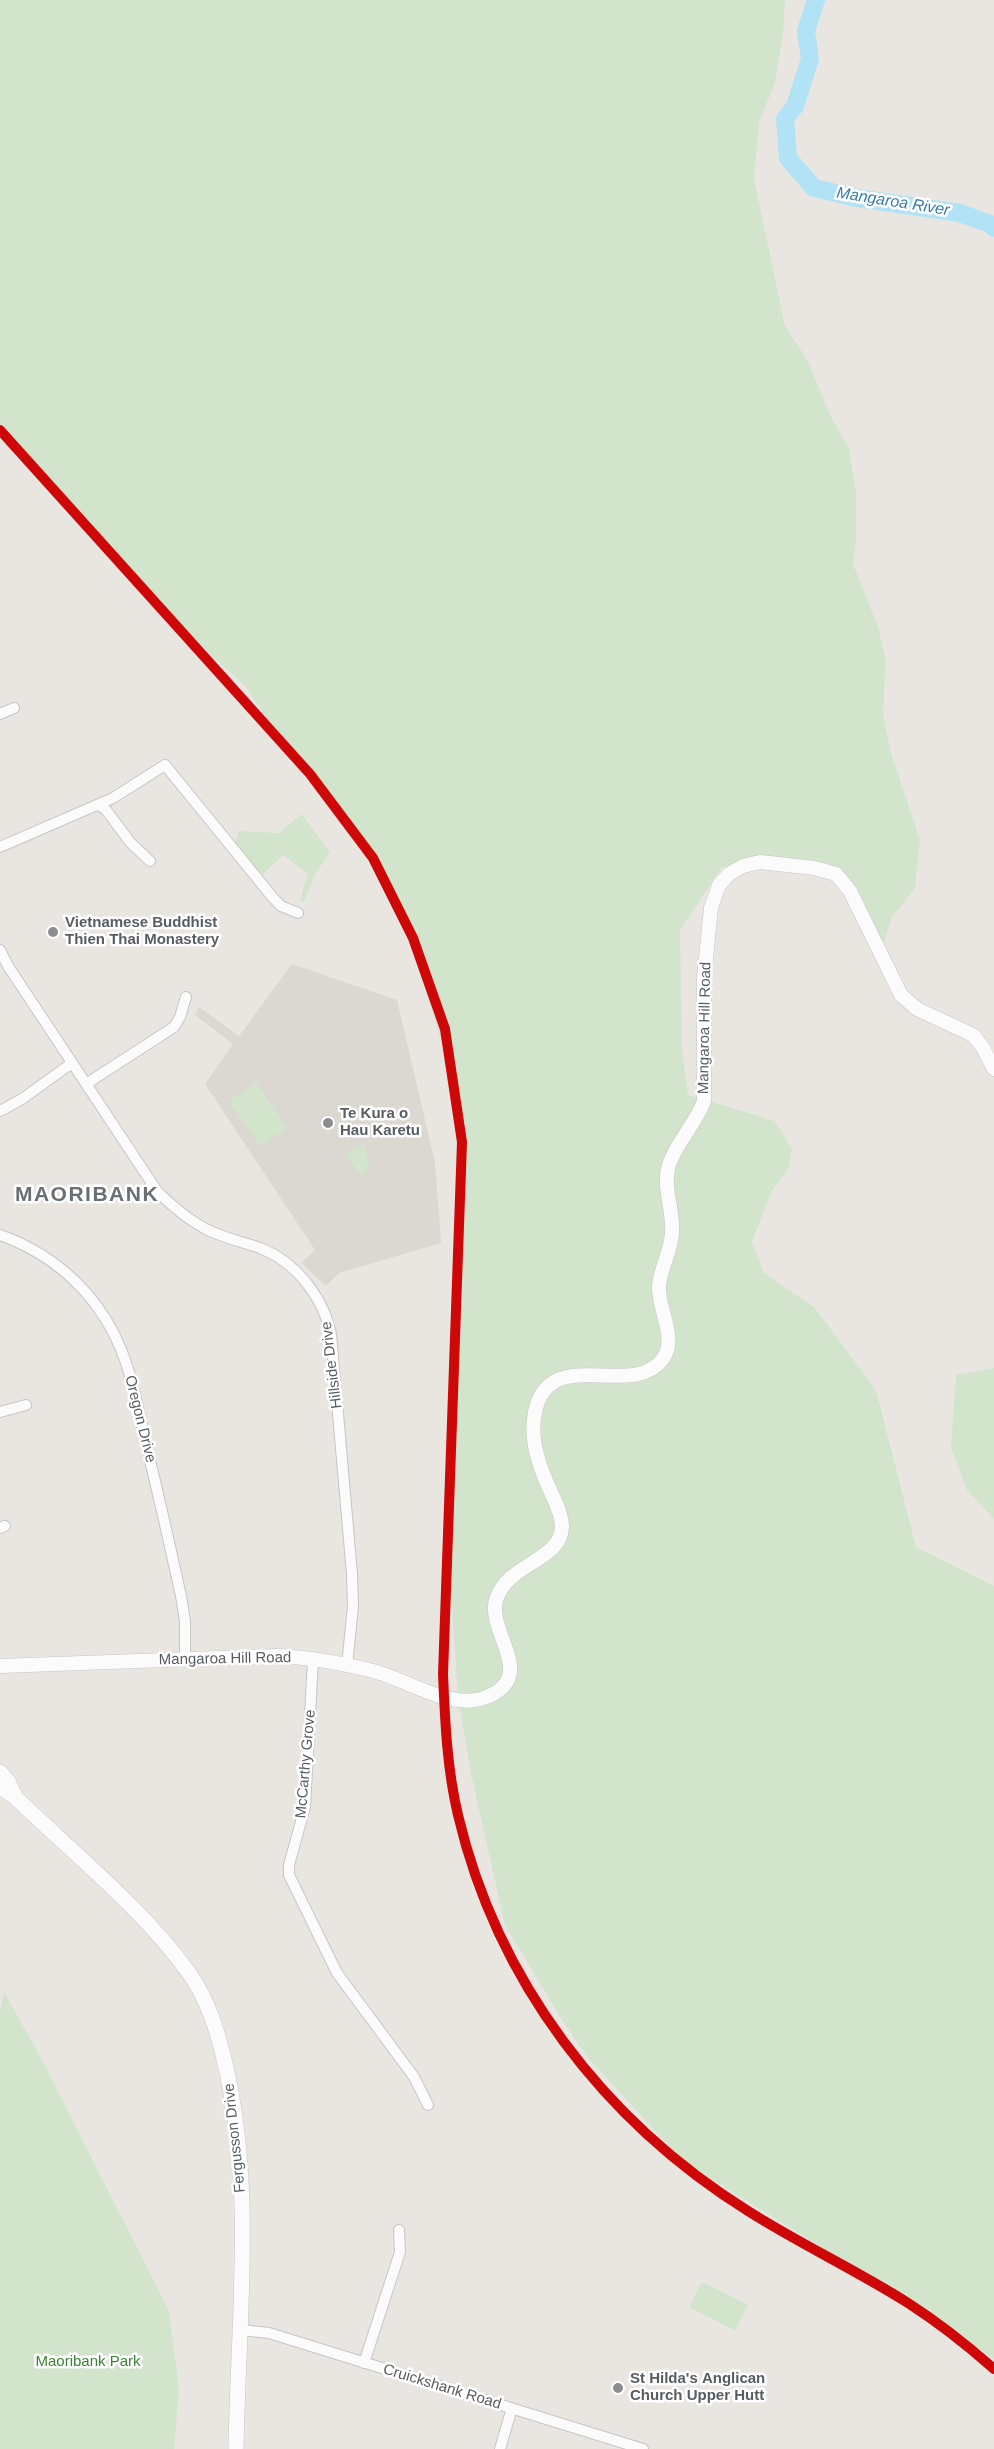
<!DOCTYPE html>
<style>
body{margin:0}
canvas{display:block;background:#e9e6e2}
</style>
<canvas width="994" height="2449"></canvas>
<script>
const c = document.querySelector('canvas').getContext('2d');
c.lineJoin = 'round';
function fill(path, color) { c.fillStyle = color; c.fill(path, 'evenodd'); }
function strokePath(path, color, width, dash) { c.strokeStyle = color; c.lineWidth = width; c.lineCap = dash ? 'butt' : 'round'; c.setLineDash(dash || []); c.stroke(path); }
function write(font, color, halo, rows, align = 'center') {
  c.font = font + ' Arial,sans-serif'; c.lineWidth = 5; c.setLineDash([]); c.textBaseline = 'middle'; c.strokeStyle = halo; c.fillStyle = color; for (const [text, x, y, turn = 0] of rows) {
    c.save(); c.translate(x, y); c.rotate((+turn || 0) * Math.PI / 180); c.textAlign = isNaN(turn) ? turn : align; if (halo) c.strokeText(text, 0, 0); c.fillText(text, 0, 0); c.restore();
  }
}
const education = new Path2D(`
 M292 964 397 1000 435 1163 441 1243 339 1273 326 1286 301 1263 315 1250 205 1084 233 1044 195 1015 199 1007 239 1036Z`);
const green = new Path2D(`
 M0 0H785L783 35 775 82 759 123 754 179 785 326 808 361 829 413 849 448 856 493V540L853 564 878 627 886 661 883 714 891 753 920 840 915 888 892 917 881 950 838 878 784 857 721 868 680 930 682 1050 688 1095 775 1121 792 1149 789 1167 771 1192 752 1242 764 1273 815 1308 876 1390 916 1547 994 1586V2359L920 2308 684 2162 587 2057 561 2018 505 1925 471 1774 458 1697 451 1597 457 1395 463 1294 464 1200 446 1056 399 904 385 890 350 829 306 765H299L245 686 171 617 143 585 134 584 0 424Z
 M302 814 330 853 315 874 304 902 300 900 308 874 283 855 261 876 235 842 239 831 279 833Z
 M256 1083 287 1128 260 1146 229 1101Z
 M360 1145H365L369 1167 366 1173 361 1176 346 1153Z
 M994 1368V1519L967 1490 951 1447 956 1375Z
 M4 1992 41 2058 169 2311 179 2389 174 2449H0V2011Z
 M702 2282 748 2305 735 2331 689 2307Z`);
const river = new Path2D(`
 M816 0 806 31 810 59 795 106 785 119 788 158 814 188 857 198 960 213 990 224 994 228`);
const minor = new Path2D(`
 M0 714 14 708
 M99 805 106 810 130 842 150 861
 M0 847 113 798 165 765 274 899 281 906 298 913
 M0 950 8 966 157 1191C172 1206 188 1220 208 1230 224 1238 243 1242 260 1248 296 1262 323 1297 331 1334L352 1574 353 1606 347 1666
 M86 1084 174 1027 180 1017 186 997
 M0 1111 22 1099 72 1063
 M0 1235C59 1256 104 1300 125 1360 135 1388 140 1419 147 1448 159 1497 170 1546 181 1596L185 1621V1659
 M0 1412 26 1405
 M0 1528 5 1526
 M313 1660 305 1807 289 1865V1875L337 1973 414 2077 428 2105
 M241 2330 269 2333 643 2449
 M364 2363 400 2252 399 2230
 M500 2449 512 2408`);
const tertiary = new Path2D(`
 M0 1666 276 1656C308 1657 341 1663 373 1671 407 1679 453 1713 489 1696 537 1675 487 1632 496 1600 507 1563 561 1561 562 1527 562 1514 555 1501 550 1490 540 1468 531 1444 534 1419 543 1340 630 1401 662 1360 679 1339 657 1309 659 1285 661 1267 671 1251 672 1233 674 1210 662 1188 669 1165 676 1142 696 1124 704 1101V978L711 908 719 885 729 874 743 866 760 862 814 868 836 874 850 891 901 995 917 1009 973 1035 982 1046 994 1069`);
const secondary = new Path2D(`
 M0 1772 8 1781 14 1794
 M0 1787 15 1797C74 1854 147 1912 193 1979 208 2002 218 2033 224 2059 255 2186 238 2320 236 2449`);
const rail1 = new Path2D(`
 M0 430 310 774 373 858 413 938 445 1029 462 1142 443 1674C445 1721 447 1769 458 1815 497 1981 604 2121 748 2211 800 2244 856 2270 908 2303 939 2323 967 2345 994 2369`);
const markers = [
 [53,932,6,"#8b8d8e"],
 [328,1123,6,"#8b8d8e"],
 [618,2388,6,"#8b8d8e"]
];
const poiNames = [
 ["Vietnamese Buddhist",65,923],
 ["Thien Thai Monastery",65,940],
 ["Te Kura o",340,1114],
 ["Hau Karetu",340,1131],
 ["St Hilda's Anglican",630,2379],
 ["Church Upper Hutt",630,2396]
];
const streetNames = [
 ["Mangaroa Hill Road",705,1028,-89],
 ["Hillside Drive",332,1365,-97],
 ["Oregon Drive",140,1419,76],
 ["Mangaroa Hill Road",225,1659,-1],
 ["McCarthy Grove",306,1764,-85],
 ["Fergusson Drive",235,2138,-96],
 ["Cruickshank Road",442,2387,17]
];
const parkNames = [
 ["Maoribank Park",88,2362]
];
const waterNames = [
 ["Mangaroa River",893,202,9]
];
const districtNames = [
 ["MAORIBANK",87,1195]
];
fill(education, '#dbd7d1');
fill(green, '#d2e5cc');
strokePath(river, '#b2e2f6', 18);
strokePath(minor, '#c5c5c4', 12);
strokePath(tertiary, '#c5c5c4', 15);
strokePath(secondary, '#c5c5c4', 16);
strokePath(minor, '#fcfbfb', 10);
strokePath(tertiary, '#fcfbfb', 14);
strokePath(secondary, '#fcfbfb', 15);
strokePath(rail1, '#ce0808', 10);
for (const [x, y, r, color] of markers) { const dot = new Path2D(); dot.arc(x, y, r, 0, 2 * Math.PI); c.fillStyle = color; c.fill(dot); strokePath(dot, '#fff', 2); }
write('bold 15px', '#585d60', '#fff', poiNames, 'left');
write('15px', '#585d60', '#fff', streetNames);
write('15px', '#398532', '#fff', parkNames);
write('italic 16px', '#367da9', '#fff', waterNames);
c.letterSpacing = '1.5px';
write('bold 21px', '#696f72', '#fff', districtNames);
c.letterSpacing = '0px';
</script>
